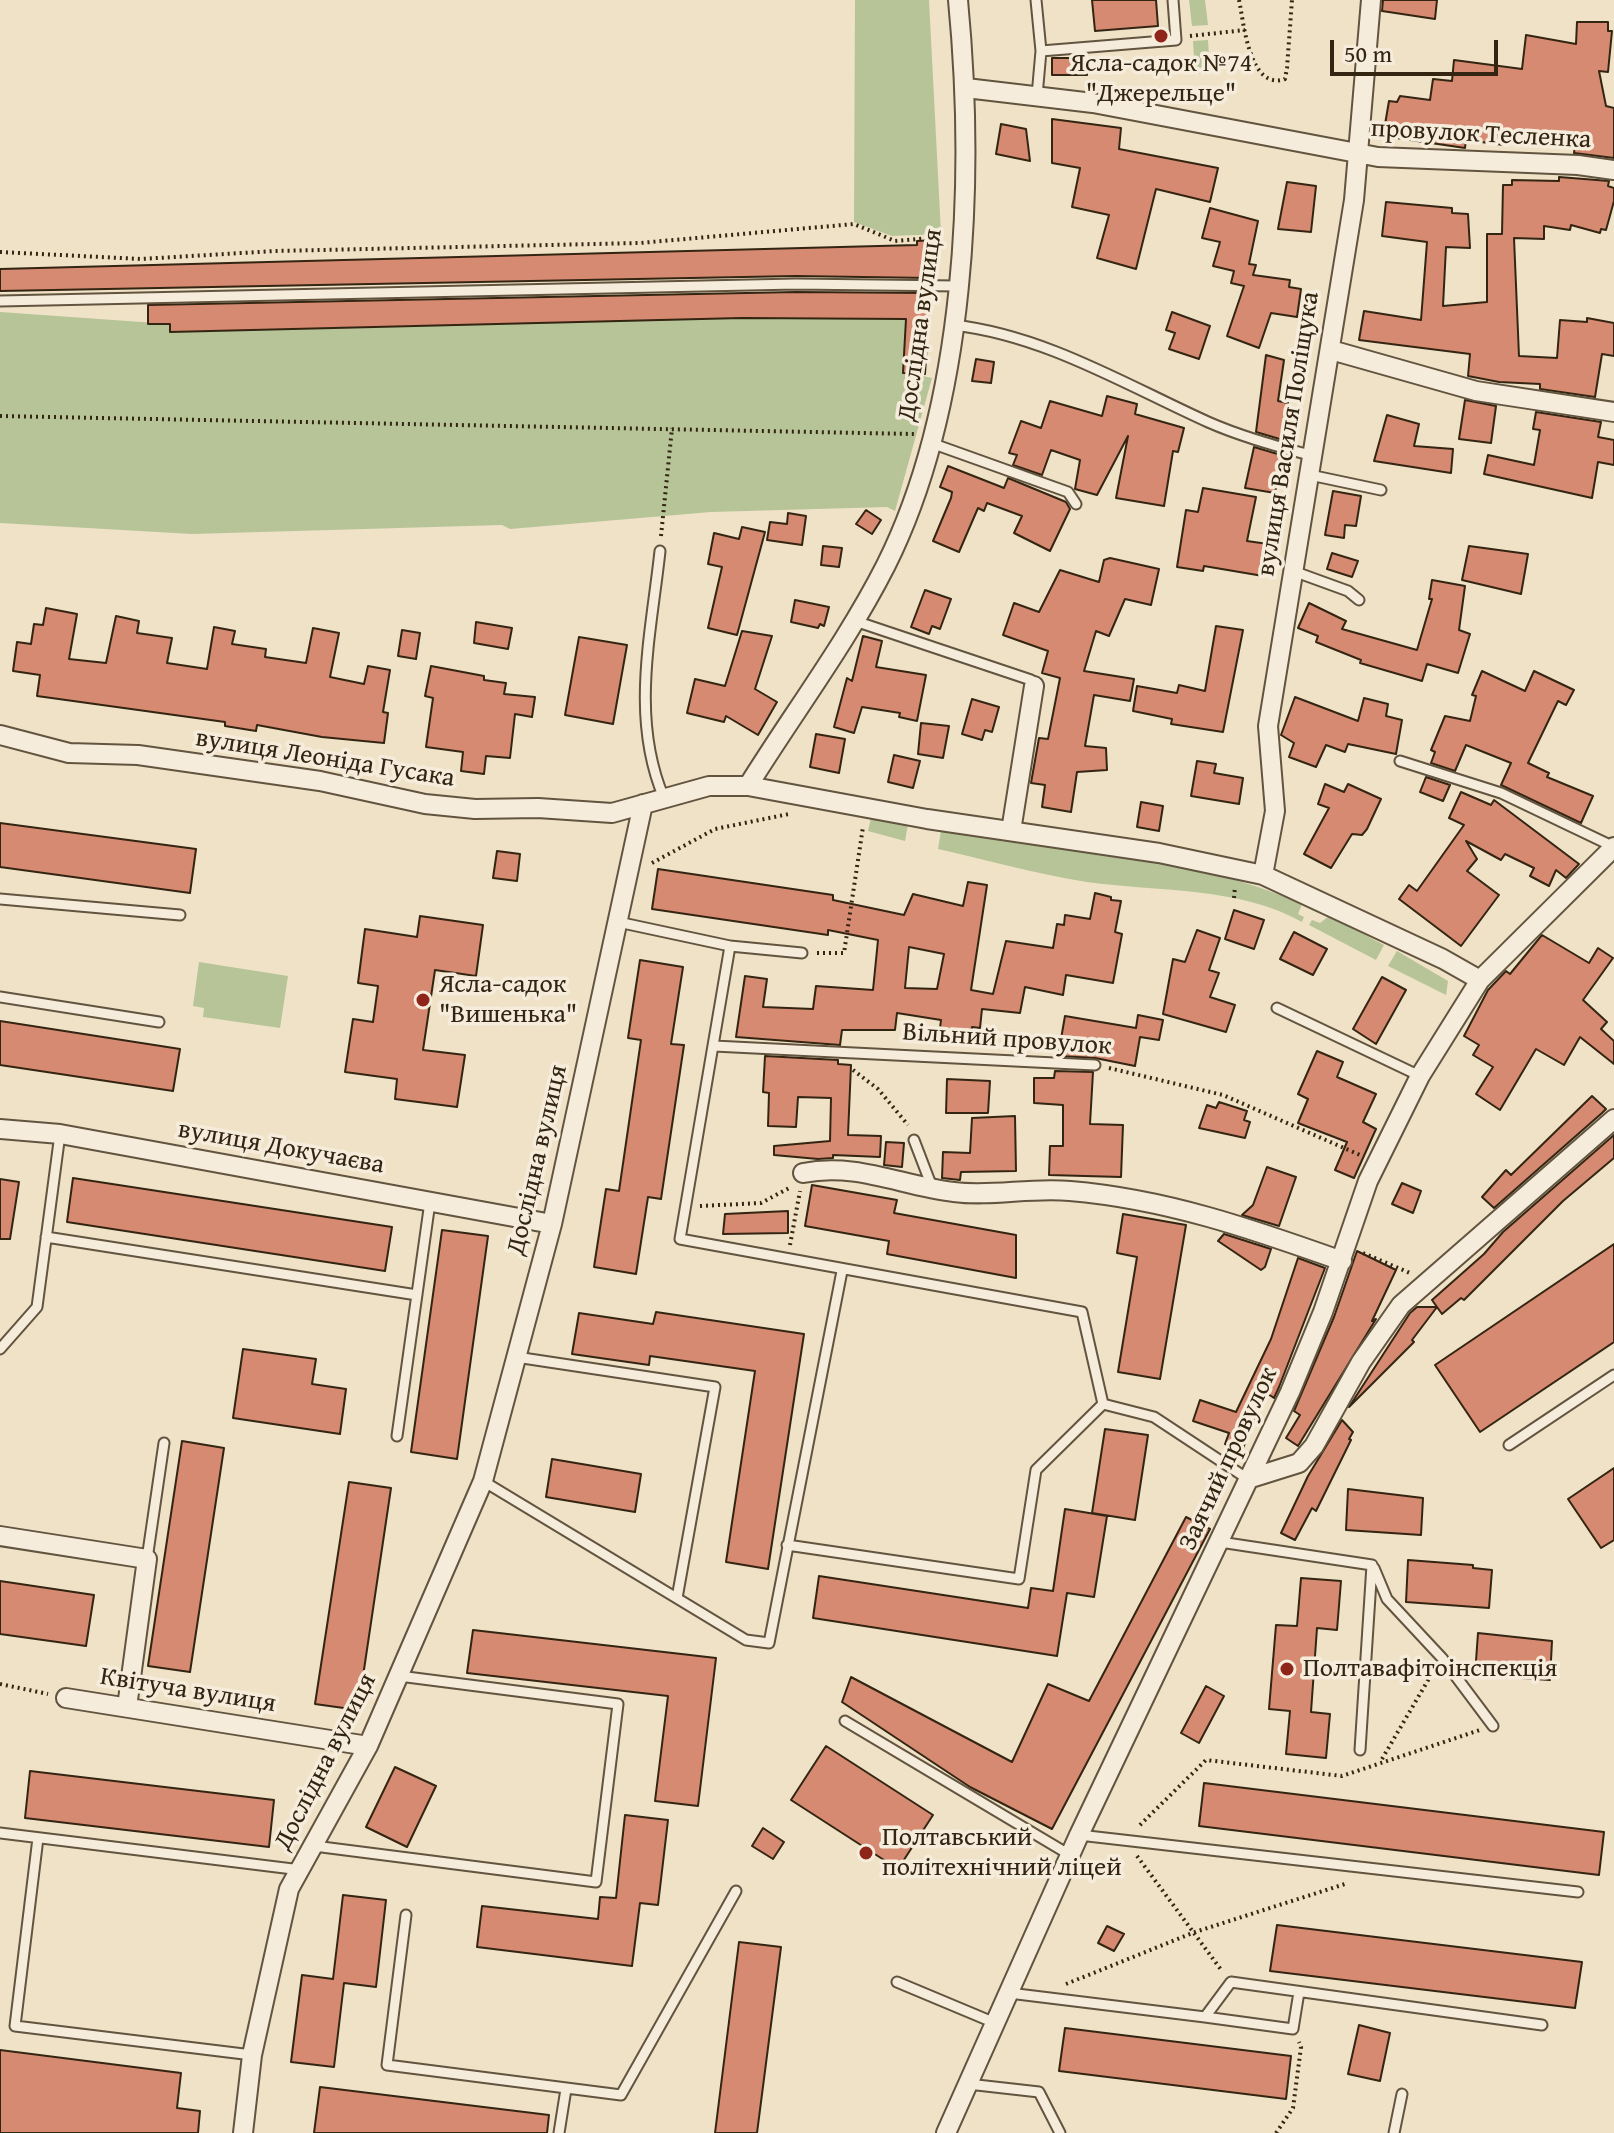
<!DOCTYPE html>
<meta charset="utf-8">
<style>
body{margin:0}
#map{position:relative;width:1614px;height:2133px;overflow:hidden;background:#efe2c7;font-family:"Gentium Book Plus",serif}
canvas{display:block}
.scale{position:absolute;left:1330px;top:40px;width:168px;height:36px;box-sizing:border-box;border:4px solid #332512;border-top:0;padding-left:10px;font-size:24px;line-height:28px;white-space:nowrap;color:#332512;-webkit-text-stroke:6px #f5ecdb;paint-order:stroke}
</style>
<div id="map">
<canvas width="1614" height="2133"></canvas>
<div class="scale">50 m</div>
</div>
<script>
const c = document.querySelector('canvas').getContext('2d');
c.lineJoin = 'round';
function fill(path, color) { c.fillStyle = color; c.fill(path, 'evenodd'); }
function strokePath(path, color, width, dash) { c.strokeStyle = color; c.lineWidth = width; c.lineCap = dash ? 'butt' : 'round'; c.setLineDash(dash || []); c.stroke(path); }
function write(font, color, halo, rows, align = 'center') {
  c.font = font + ' "Gentium Book Plus",serif'; c.lineWidth = 7; c.setLineDash([]); c.textBaseline = 'middle'; c.strokeStyle = halo; c.fillStyle = color; for (const [text, x, y, turn = 0] of rows) {
    c.save(); c.translate(x, y); c.rotate((+turn || 0) * Math.PI / 180); c.textAlign = isNaN(turn) ? turn : align; if (halo) c.strokeText(text, 0, 0); c.fillText(text, 0, 0); c.restore();
  }
}
const green = new Path2D(`
 M855 0H929L941 234 892 236 854 222Z
 M1189 0H1205L1208 25 1192 26Z
 M1208 40 1210 73 1195 74 1193 41Z
 M0 312 170 324 171 332 742 318 906 319 903 372 932 378 895 511 887 507 711 512 510 529 502 525 192 534 0 523Z
 M871 818 908 824 905 841 868 831Z
 M941 831C1062 851 1189 854 1302 904L1298 914 1304 917 1302 922C1238 886 1157 892 1087 882 1036 874 988 860 938 849Z
 M1329 916 1384 945 1376 960 1309 925 1312 920 1320 923Z
 M1397 951 1448 981 1446 995 1388 966Z
 M199 962 288 976 280 1028 203 1017 204 1008 193 1006Z`);
const building = new Path2D(`
 M1092 0H1156L1158 26 1095 31Z
 M1383 0H1437L1435 19 1382 11Z
 M1577 22H1608V31H1612L1608 72 1599 71 1606 106 1614 108V158L1574 153 1575 146 1505 133 1504 145 1466 140 1465 148 1383 136 1389 101 1397 102 1400 96 1430 100 1433 79 1452 81 1454 60 1522 69 1526 35 1576 44Z
 M1052 58H1086L1087 75H1052Z
 M1052 119 1121 128 1119 149 1218 168 1210 202 1156 189 1136 269 1097 258 1109 215 1072 207 1080 168 1052 163Z
 M1001 124 1026 129 1030 161 996 154Z
 M1559 177 1609 181 1608 186 1614 188V201L1606 230 1601 229 1600 233 1571 225 1570 230 1544 226V239L1514 238 1519 356 1557 358 1560 320 1587 322V318L1614 323V356L1602 354 1595 397 1540 389V384L1499 382 1468 376 1470 354 1359 340 1364 311 1421 320 1427 242 1382 236 1386 202 1452 208V213L1468 214 1470 248 1446 247 1443 306 1487 302V234H1502L1503 185H1512V180L1559 181Z
 M1287 182 1316 186 1311 232 1278 229Z
 M1210 208 1258 221 1249 264 1256 265 1253 275 1290 280 1289 287 1301 289 1297 317 1271 313 1259 348 1227 336 1244 286 1231 283 1234 271 1213 266 1220 242 1202 238Z
 M936 240V273H931L930 278 796 276 0 291V269L917 245V241Z
 M796 292 930 293 925 374 903 373 906 319 742 318 170 332V324H148V305Z
 M1172 312 1210 326 1199 359 1169 349 1175 333 1166 330Z
 M1266 355 1284 360 1278 401 1288 403 1283 440 1256 432Z
 M976 359 994 362 991 383 972 381Z
 M1107 396 1137 404 1135 414 1184 428 1178 452 1173 451 1164 506 1116 498 1128 436 1097 495 1075 489 1080 460 1051 450 1042 475 1013 465 1017 455 1009 453 1021 421 1041 428 1050 401 1102 416Z
 M1465 400 1496 406 1491 443 1459 439Z
 M1536 412 1601 422 1598 437 1614 440V465L1598 462 1592 498 1484 474 1488 455 1534 465 1540 430 1533 429Z
 M1387 415 1419 424 1414 446 1453 449 1451 473 1374 461Z
 M1254 447 1281 455 1275 493 1245 488Z
 M948 466 1004 488 1008 478 1066 502 1070 509 1050 551 1014 533 1022 516 987 503 984 511 978 508 959 552 933 541 951 498 952 492 940 487Z
 M1203 488 1256 497 1247 541 1268 544 1263 576 1204 566 1203 571 1177 567 1186 510 1198 512Z
 M1333 491 1361 496 1356 526 1345 525 1344 538 1325 535Z
 M866 510 881 520 872 534 856 524Z
 M788 513 806 516 802 545 767 540 770 522 787 524Z
 M742 527 765 532 737 635 708 628 722 567 708 564 714 533 739 539Z
 M823 546 842 548 839 567 821 565Z
 M1469 546 1528 554 1521 594 1462 580Z
 M1332 553 1358 561 1352 577 1327 569Z
 M1110 558 1159 569 1151 605 1125 599 1109 636 1096 631 1084 671 1134 679 1130 701 1094 695 1085 746 1106 748 1107 770 1077 772 1071 812 1042 807 1045 785 1031 783 1039 738 1048 739 1060 678 1042 673 1048 651 1003 635 1014 603 1039 612 1060 570 1099 582 1104 560Z
 M1432 580 1465 586 1459 630 1470 634 1458 673 1427 664 1422 681 1360 663 1361 660 1316 642 1318 636 1298 628 1309 603 1346 621 1342 629 1417 650 1432 599H1429Z
 M925 590 951 599 940 629 932 626 929 634 911 627Z
 M795 600 829 607 824 626 820 624 818 628 791 622Z
 M46 608 77 614 69 659 106 663 116 616 139 621 137 633 172 638 167 663 207 669 214 627 235 631 232 644 266 649 265 657 306 663 313 628 339 633 330 677 364 684 368 666 390 670 383 712 388 713 384 743 322 737 257 725 256 731 225 726V722L37 696 40 675 13 671 17 642 31 644 34 624 43 625Z
 M476 622 512 628 508 649 474 643Z
 M1216 626 1243 630 1223 732 1171 724 1172 719 1133 711 1137 686 1177 693 1179 685 1205 691Z
 M402 630 420 633 416 659 398 656Z
 M742 631 772 636 755 689 777 702 758 735 726 716 724 722 687 713 695 679 725 686Z
 M863 636 882 641 876 667 926 675 917 721 899 717 900 713 862 707 854 733 834 727 847 678 852 681Z
 M579 637 627 645 613 724 565 715Z
 M431 666 484 676V680L506 683 504 694 535 697 532 717 515 714 510 758 486 756 484 774 461 771 463 752 426 747 433 698 425 696Z
 M1482 671 1525 691 1534 671 1574 690 1566 705 1558 701 1528 763 1549 773 1547 777 1593 796 1581 823 1501 785 1511 763 1466 745 1455 771 1431 763 1435 752 1431 750 1445 716 1470 721 1476 696 1472 695Z
 M1295 697 1358 721 1364 698 1388 704 1386 716 1402 720 1396 754 1348 744 1345 752 1326 745 1316 767 1289 757 1294 743 1281 735Z
 M972 699 999 707 992 732 985 730 982 740 962 734Z
 M921 723 949 726 943 758 918 754Z
 M816 734 845 739 839 773 810 767Z
 M894 755 920 761 913 788 888 782Z
 M1197 761 1216 764 1214 773 1243 778 1239 804 1191 796Z
 M1426 777 1450 785 1443 801 1420 792Z
 M1325 784 1344 792 1348 784 1381 799 1367 829 1362 835 1352 834 1331 868 1304 854 1329 808 1318 804Z
 M1461 792 1491 805 1494 800 1579 864 1566 878 1556 870 1549 886 1530 876 1534 868 1505 854 1501 860 1466 841 1477 859 1467 871 1499 895 1461 946 1399 899 1409 885 1417 891 1464 825 1449 818Z
 M1141 802 1163 806 1159 831 1137 827Z
 M0 823 196 849 190 893 0 867Z
 M497 851 520 854 517 881 493 878Z
 M658 869 833 895V900L904 915 913 894 963 906 968 882 987 885 971 990 993 994 1006 941 1053 948 1057 924 1064 925 1065 915 1090 919 1095 893 1111 897V900L1121 901 1115 932 1122 934 1113 983 1066 975 1063 995 1025 987 1020 1013 982 1009 980 1028 972 1027 970 1042 939 1036 941 1020 897 1013 895 1030H842L840 1045 736 1037 745 976 767 979 763 1007 813 1009 816 986 873 990 878 940 828 930V935L652 909ZM909 947 944 954 937 989 905 988Z
 M1234 910 1264 920 1254 949 1225 939Z
 M420 916 483 925 476 976 435 970 423 1050 465 1055 457 1107 395 1099 397 1079 345 1072 353 1019 373 1022 378 986 358 983 365 929 417 937Z
 M1197 930 1220 938 1209 970 1219 973 1210 997 1235 1005 1226 1032 1163 1014 1173 959 1185 962Z
 M1294 932 1327 949 1313 975 1280 959Z
 M1542 935 1589 963 1598 948 1613 958 1583 1000 1607 1022 1601 1029 1614 1041V1064L1580 1037 1564 1065 1536 1049 1500 1110 1476 1094 1493 1067 1473 1055 1479 1045 1464 1036 1488 990 1506 971 1510 974Z
 M640 960 683 967 671 1044 684 1045 661 1199 648 1197 636 1274 594 1267 606 1189 619 1191 641 1040 628 1038Z
 M1382 977 1406 990 1376 1044 1353 1029Z
 M1138 1015 1163 1020 1159 1040 1140 1037 1135 1066 1095 1058 1058 1056 1065 1016 1136 1028Z
 M0 1021 180 1049 173 1091 0 1065Z
 M1317 1051 1343 1062 1337 1077 1376 1094 1363 1122 1376 1129 1354 1178 1335 1170 1347 1142 1298 1123 1308 1099 1298 1094Z
 M765 1056 838 1060V1064L851 1065 848 1135 881 1136 880 1157 833 1155V1158L818 1159 774 1155V1146L830 1141 831 1098 798 1097 796 1127 768 1126 769 1093 763 1092Z
 M1055 1071 1093 1072 1090 1124 1123 1125 1121 1177 1049 1175 1050 1146H1063V1105L1034 1103V1078H1054Z
 M947 1079 990 1081 988 1113H946Z
 M1592 1096 1606 1109 1602 1113 1494 1208 1482 1197 1506 1170 1511 1175Z
 M1219 1102 1247 1111 1244 1120 1250 1122 1245 1138 1199 1128 1207 1105 1216 1108Z
 M1015 1116 1016 1171 961 1172 960 1180 942 1178 943 1152 970 1153 972 1118Z
 M1614 1135V1158L1563 1201 1464 1300 1461 1298 1442 1314 1437 1307 1412 1340 1414 1342 1349 1407 1410 1313 1417 1307H1437L1432 1300 1484 1254 1503 1232Z
 M886 1142 904 1143 902 1167 884 1165Z
 M1267 1167 1296 1177 1279 1226 1242 1215 1253 1205Z
 M73 1178 392 1227 385 1271 67 1222Z
 M0 1179 19 1182 10 1239H0Z
 M1402 1183 1421 1191 1413 1213 1392 1204Z
 M812 1185 897 1200 894 1213 1016 1235V1278L887 1254 889 1241 805 1226Z
 M788 1211V1233L723 1234 725 1214Z
 M1123 1214 1186 1225 1160 1379 1118 1372 1137 1257 1117 1253Z
 M442 1230 488 1236 457 1459 411 1452Z
 M1224 1234 1271 1249 1265 1267 1261 1270 1218 1241Z
 M1614 1244V1342L1480 1432 1435 1365Z
 M1357 1251 1396 1270 1372 1321 1376 1319 1298 1446 1286 1438 1300 1415 1294 1411 1334 1317Z
 M1298 1258 1325 1268 1279 1387 1274 1398 1268 1394 1262 1399 1242 1451 1225 1444 1229 1433 1193 1421 1200 1400 1236 1412 1271 1339Z
 M656 1312 804 1334 768 1569 726 1562 755 1371 650 1356 649 1365 572 1354 579 1313 653 1324Z
 M243 1349 316 1359 312 1384 346 1389 340 1434 233 1418Z
 M1342 1420 1353 1432 1349 1439 1351 1440 1316 1511 1312 1508 1295 1540 1281 1533 1308 1476Z
 M1105 1429 1148 1435 1135 1520 1092 1513Z
 M182 1441 224 1448 190 1672 148 1666Z
 M552 1459 641 1474 635 1512 546 1497Z
 M1614 1468V1540L1601 1548 1568 1499Z
 M349 1482 391 1488 358 1710 315 1704Z
 M1348 1489 1423 1498 1421 1535 1346 1530Z
 M1065 1509 1107 1516 1094 1597 1067 1593 1057 1656 813 1618 819 1576 1028 1608 1031 1588 1053 1591Z
 M1186 1517 1210 1529 1052 1829 970 1787 842 1702 851 1677 1012 1762 1048 1684 1089 1701Z
 M1408 1560 1473 1565V1568L1492 1570 1489 1608 1406 1602Z
 M1301 1578 1341 1581 1337 1630 1317 1628 1311 1712 1330 1714 1326 1758 1286 1754 1290 1711 1269 1709 1276 1625 1297 1626Z
 M0 1581 94 1595 86 1646 0 1634Z
 M473 1630 716 1658 698 1806 655 1801 668 1696 467 1673Z
 M1478 1633 1552 1641 1550 1680 1475 1675Z
 M1206 1686 1224 1696 1199 1743 1181 1733Z
 M826 1746 933 1815 898 1869 791 1800Z
 M395 1767 436 1786 407 1847 366 1827Z
 M30 1771 274 1800 269 1847 25 1818Z
 M1204 1783 1604 1832 1599 1875 1199 1826Z
 M625 1815 668 1820 658 1905 640 1903 632 1966 477 1947 482 1906 598 1919 600 1897 616 1898Z
 M763 1828 784 1842 773 1859 752 1846Z
 M343 1895 386 1900 376 1987 344 1983 334 2067 291 2062 302 1975 333 1979Z
 M1277 1925 1582 1962 1575 2008 1270 1971Z
 M1107 1926 1124 1934 1114 1951 1098 1943Z
 M739 1942 781 1947 757 2133H715Z
 M1359 2025 1390 2033 1380 2081 1348 2074Z
 M1065 2028 1291 2056 1286 2099 1059 2071Z
 M0 2050 181 2073 177 2108 200 2111 198 2133H0Z
 M320 2087 549 2115 547 2133H314Z`);
const path = new Path2D(`
 M1239 0C1244 23 1249 91 1285 79L1287 68 1292 0
 M1190 36 1245 30
 M0 252 141 259 275 251 640 243 854 224 895 241 943 237
 M0 416 914 434
 M661 536 672 428
 M652 863 715 829 789 814
 M1234 898 1235 887
 M817 953H844L863 827
 M1109 1068 1223 1095 1360 1155
 M853 1070 878 1089 908 1125
 M700 1206 761 1203 791 1187
 M790 1245 800 1191
 M1363 1253 1410 1273
 M0 1684 48 1694
 M1382 1759 1434 1670
 M1140 1825 1206 1760 1342 1776 1480 1730
 M1137 1856 1222 1971
 M1066 1984 1195 1932 1348 1883
 M1276 2133 1293 2108 1301 2047 1299 2042`);
const service = new Path2D(`
 M1036 0 1041 51 1037 96
 M1041 51 1176 40 1173 0
 M0 301 796 284 957 286
 M953 325C1044 335 1126 385 1208 422 1242 437 1277 446 1313 456
 M931 443 1068 492 1076 504
 M1310 475 1381 490
 M660 551C651 635 630 718 664 798
 M1293 571 1348 591 1359 600
 M855 621 1031 680 1034 686
 M1400 761 1501 793 1614 847
 M0 899 180 915
 M618 922 730 946 680 1239 1082 1312 1103 1404
 M730 946 802 953
 M0 997 159 1022
 M1277 1008 1420 1076
 M714 1046 1095 1065
 M914 1140 932 1187
 M46 1237 417 1295
 M0 1349 37 1307 60 1134
 M516 1357 715 1387 677 1598
 M397 1436 430 1202
 M1509 1445 1614 1375
 M483 1481 746 1640 769 1643 842 1271
 M1220 1542 1372 1565 1360 1750
 M787 1545 1019 1579 1036 1470 1103 1404 1154 1417 1248 1479
 M147 1559 164 1443
 M1374 1568 1387 1599 1442 1658 1493 1726
 M845 1721 1070 1855
 M0 1833 301 1870
 M1079 1835 1578 1892
 M38 1838 15 2026 252 2055
 M314 1846 596 1882 618 1704 399 1676
 M406 1915 387 2065 621 2095 736 1891
 M897 1982 995 2023
 M1009 1993 1205 2017 1231 1982 1542 2025
 M1205 2017 1293 2029 1299 1992
 M968 2084 1039 2092 1060 2133
 M559 2133 566 2089
 M1394 2133 1402 2094`);
const minor = new Path2D(`
 M966 88 1093 103 1378 157 1578 165 1614 170
 M1331 350 1476 391 1614 412
 M0 735 69 753 138 755 320 781 425 804 475 809 538 808 612 813 709 786H748C794 712 847 642 886 565 967 403 975 177 958 0
 M748 786 927 819 1159 853 1263 875 1443 959 1480 980
 M1011 831 1034 686
 M1263 875 1275 811 1268 726 1354 200 1371 0
 M0 1129 60 1134 552 1224
 M803 1173C856 1162 902 1186 954 1192 992 1197 1031 1187 1070 1191 1166 1199 1252 1229 1342 1261
 M1248 1479 1299 1463 1314 1446 1361 1362 1401 1305 1614 1119
 M0 1536 147 1559 127 1707
 M66 1698 368 1746
 M243 2133 252 2055 289 1889 368 1746 483 1481 552 1224 643 804
 M946 2133 1079 1835 1290 1392 1323 1312 1368 1181 1420 1076 1480 980 1614 847`);
const markers = [
 [1161,36,8,"#8f2418"],
 [423,1000,8,"#8f2418"],
 [1287,1669,8,"#8f2418"],
 [866,1853,8,"#8f2418"]
];
const poiNames = [
 ["Ясла-садок №74",1161,64,"center"],
 ["\"Джерельце\"",1161,94,"center"],
 ["Ясла-садок",439,985],
 ["\"Вишенька\"",439,1015],
 ["Полтавафітоінспекція",1303,1669],
 ["Полтавський",882,1838],
 ["політехнічний ліцей",882,1868]
];
const streetNames = [
 ["провулок Тесленка",1481,135,3],
 ["Дослідна вулиця",921,325,-82],
 ["вулиця Василя Поліщука",1289,434,-81],
 ["вулиця Леоніда Гусака",325,759,9],
 ["Вільний провулок",1007,1040,4],
 ["вулиця Докучаєва",281,1148,10],
 ["Дослідна вулиця",538,1160,-77],
 ["Заячий провулок",1229,1459,-65],
 ["Квітуча вулиця",188,1691,9],
 ["Дослідна вулиця",326,1762,-63]
];
fill(green, '#b6c498');
fill(building, '#d68a71');
strokePath(building, '#332512', 2);
strokePath(service, '#62543f', 13);
strokePath(minor, '#62543f', 22);
strokePath(path, '#332512', 4, [2, 4]);
strokePath(service, '#f5ecdb', 9);
strokePath(minor, '#f5ecdb', 18);
for (const [x, y, r, color] of markers) { const dot = new Path2D(); dot.arc(x, y, r, 0, 2 * Math.PI); c.fillStyle = color; c.fill(dot); strokePath(dot, '#f5ecdb', 3); }
write('26px', '#332512', '#f5ecdb', poiNames, 'left');
write('26px', '#332512', '#f5ecdb', streetNames);
</script>
